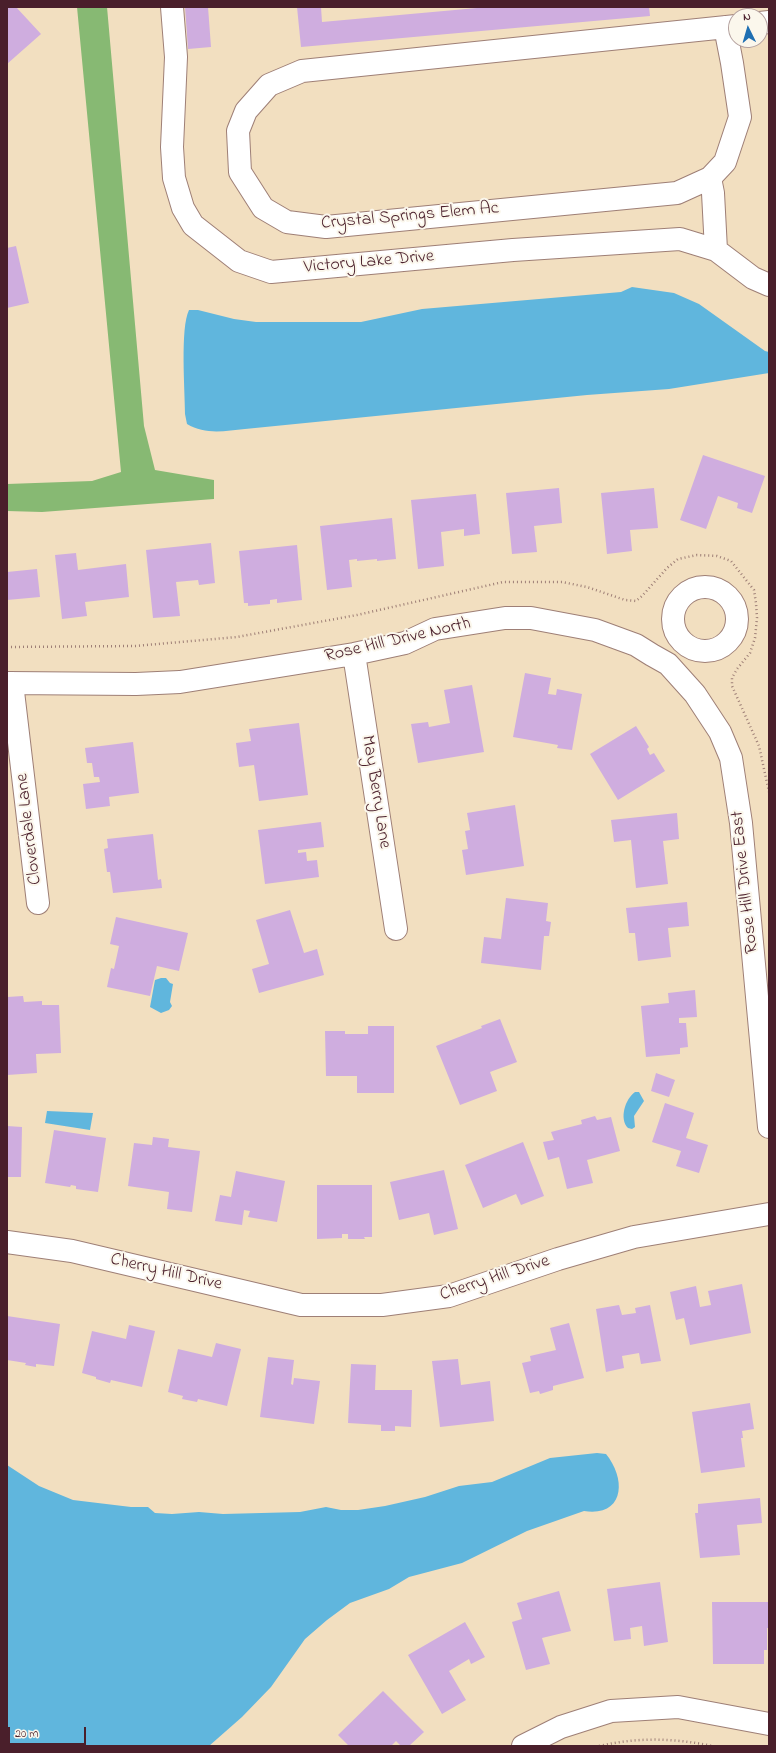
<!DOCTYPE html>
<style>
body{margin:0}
#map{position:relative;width:776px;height:1753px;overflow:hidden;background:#f2dfc0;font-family:"Indie Flower",sans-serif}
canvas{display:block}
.frame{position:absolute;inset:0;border:8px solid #4a1f2b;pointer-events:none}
.north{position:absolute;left:728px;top:8px;width:40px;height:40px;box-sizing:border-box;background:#fbf7ec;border:1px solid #b4a19f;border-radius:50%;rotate:355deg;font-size:11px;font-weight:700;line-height:16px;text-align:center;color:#4a1f2b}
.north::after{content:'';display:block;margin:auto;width:14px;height:18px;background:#1f6fb2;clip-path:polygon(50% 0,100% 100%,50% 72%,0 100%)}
.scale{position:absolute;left:8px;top:1727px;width:78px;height:18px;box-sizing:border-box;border:2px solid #4a1f2b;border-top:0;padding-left:5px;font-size:12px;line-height:14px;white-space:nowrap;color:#4a1f2b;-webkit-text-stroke:3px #fbf7ec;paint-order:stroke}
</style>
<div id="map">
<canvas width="776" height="1753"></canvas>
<div class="frame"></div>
<div class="north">N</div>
<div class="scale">20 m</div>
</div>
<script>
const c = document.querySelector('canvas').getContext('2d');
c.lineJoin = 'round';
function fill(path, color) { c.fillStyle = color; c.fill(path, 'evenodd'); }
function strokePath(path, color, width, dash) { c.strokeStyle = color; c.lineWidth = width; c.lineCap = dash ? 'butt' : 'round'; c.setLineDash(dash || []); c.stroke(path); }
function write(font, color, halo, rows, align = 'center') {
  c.font = font + ' "Indie Flower",sans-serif'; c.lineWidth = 4; c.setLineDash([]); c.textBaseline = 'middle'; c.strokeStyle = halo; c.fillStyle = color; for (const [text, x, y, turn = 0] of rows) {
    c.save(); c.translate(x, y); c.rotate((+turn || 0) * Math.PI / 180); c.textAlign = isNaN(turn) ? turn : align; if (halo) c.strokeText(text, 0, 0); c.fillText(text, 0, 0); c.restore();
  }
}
const forest = new Path2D(`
 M77 7H107L144 426 155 470 214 480V499L42 512 7 511V484L92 481 121 472Z`);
const water = new Path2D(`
 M632 287 674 293 699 304 765 351 769 352V373L669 389 587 395 245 429C225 431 205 435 187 424L185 414C185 391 180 328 189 310H198L234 319 256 322H361L422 309 621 292Z
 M161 978H166L170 983 173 984 170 1002 172 1006 169 1010 161 1013 150 1007 155 980Z
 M635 1092H639L644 1101 634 1116 635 1127 632 1129 628 1128C619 1119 625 1099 635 1092Z
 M47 1111 93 1113 90 1130 45 1123Z
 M597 1453 606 1454C627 1480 624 1517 584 1511L527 1531 462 1563 409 1577 389 1589 350 1603 327 1620 305 1639 271 1687 242 1717 209 1746H7V1465L39 1486 73 1500 131 1507H148L155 1513 172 1514 199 1512 223 1514 300 1512 326 1507 341 1510H358L385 1506 425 1497 459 1486 492 1482 550 1458Z`);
const building = new Path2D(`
 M7 7H16L41 34 7 64Z
 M185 7H208L211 47 188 49Z
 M297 7H321L322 22 488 7H649L650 16 301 47Z
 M16 246 29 303 7 308V248Z
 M703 455 765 476 752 513 737 508 738 503 718 496 706 529 680 520Z
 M559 488 562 523 534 526 537 552 512 554 506 493Z
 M654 488 658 528 630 530 632 551 607 554 601 493Z
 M476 494 480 534 464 536V529L441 532 444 566 418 569 411 500Z
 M392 518 396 559 377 561V559L357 561V559L349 560 352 587 327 590 320 526Z
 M211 543 215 583 199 585 198 580 176 582 180 616 153 618 146 550Z
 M297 545 302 600 277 603V599L270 600V604L248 606V603H244L239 551Z
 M76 553 78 570 126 564 129 597 85 602 87 616 62 619 55 555Z
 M37 569 40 597 7 600V572Z
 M525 673 551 678 548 694 556 695 557 689 582 694 572 750 557 748 558 745 513 737Z
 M472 685 484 752 418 763 411 724 428 722 429 727 450 723 444 690Z
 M299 723 308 795 259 801 254 765 239 767 236 743 251 741 249 729Z
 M636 726 649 747 647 749 650 755 654 753 665 771 618 800 590 754Z
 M133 742 139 793 109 797 110 806 86 809 83 784 100 782 99 777H94L92 763H87L85 748Z
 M515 805 524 866 466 875 462 850 468 849 465 831 470 830 467 813Z
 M677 813 679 839 663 841 668 884 636 888 631 840 614 842 611 820Z
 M321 822 324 847 298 850V853L306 852 307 861 317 860 319 877 265 884 258 830Z
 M153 834 158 880 161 879 162 888 113 893 110 872H107L104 849 108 848 107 839Z
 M506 898 548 903 546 921 551 922 549 936H544L541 970 481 963 484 937 501 939Z
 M687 902 689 926 668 928 671 957 638 961 635 933H629L626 908Z
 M290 910 304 953 317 949 324 975 259 993 252 969 269 964 256 920Z
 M116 917 188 933 179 971 157 966 150 996 107 987 111 968 114 969 119 946 110 944Z
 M695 990 697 1017 679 1018V1023H686L688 1047 680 1048V1054L646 1057 641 1006 669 1003 668 993Z
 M23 996 24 1002 42 1001V1005H59L61 1053 36 1054 37 1073 7 1075V997Z
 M500 1019 517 1062 490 1072 497 1091 460 1105 436 1046 482 1028 481 1026Z
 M368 1026H394V1093H357V1076H326L325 1031H345V1034H368Z
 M656 1073 675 1080 669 1097 651 1091Z
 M665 1103 694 1113 686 1138 708 1145 699 1173 676 1166 681 1151 652 1142Z
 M595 1116 597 1120 611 1117 620 1151 587 1160 593 1183 567 1189 559 1157 548 1160 543 1142 554 1140 551 1132 582 1124 581 1120Z
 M7 1126 22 1127 21 1177H7Z
 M54 1130 106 1138 98 1192 76 1189V1186L71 1185 70 1187 45 1183Z
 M153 1137 169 1139 168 1147 200 1151 192 1212 167 1209 169 1192 128 1186 134 1143 152 1145Z
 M523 1142 544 1196 521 1205 516 1194 483 1208 465 1165Z
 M444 1170 458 1229 434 1235 429 1213 399 1220 390 1182Z
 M236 1171 285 1181 277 1222 248 1217 250 1211 244 1210 242 1225 215 1221 220 1195 231 1197Z
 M317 1185H372V1237H364L365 1239H348V1234H342V1238L317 1239Z
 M742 1284 751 1333 690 1345 684 1318 676 1320 670 1292 696 1286 700 1307 711 1305 708 1291Z
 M619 1305 622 1315 636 1313 635 1308 650 1305 661 1361 641 1364 639 1353 622 1356 624 1368 606 1372 596 1309Z
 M7 1316 60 1324 54 1366 36 1364V1367L25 1365 26 1363 7 1360Z
 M569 1323 584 1378 553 1386V1390L540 1394 539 1391 530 1393 522 1363 531 1361 530 1356 556 1350 550 1328Z
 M129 1325 155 1331 142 1387 111 1380 110 1383 96 1379V1377L82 1373 92 1331 126 1339Z
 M216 1343 241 1349 227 1406 198 1399 197 1402 182 1399 183 1396 168 1392 178 1349 212 1357Z
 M268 1357 294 1360 291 1384 293 1385 294 1378 320 1381 314 1424 260 1417Z
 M458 1359 461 1385 490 1381 494 1421 440 1427 432 1361Z
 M351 1364 376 1365 375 1390H412L411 1427 395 1426V1431H381V1425L348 1423Z
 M750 1403 754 1429 742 1431 743 1438H741L745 1467 701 1473 692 1412Z
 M760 1498 762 1523 737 1525 740 1555 700 1558 695 1513H698V1504Z
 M660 1582 668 1642 644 1646 642 1626 630 1628 631 1639 614 1641 607 1589Z
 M559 1591 571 1631 542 1638 550 1664 526 1670 512 1622 522 1619 517 1603Z
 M712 1602H769V1628H767V1650H764V1664H713Z
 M465 1622 485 1657 471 1664 469 1659 449 1671 466 1700 442 1714 408 1655Z
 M383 1691 424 1732 409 1746H401L396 1741 391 1746H349L338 1735Z`);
const path = new Path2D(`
 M7 647 135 646 237 637 357 615 503 582H562L587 587 625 600 636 601 642 596 667 568 678 559 697 555 717 556 731 561 754 590 756 603 757 618 755 638 750 653 737 669 732 678V686L759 746 769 792
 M599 1746C639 1737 673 1738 713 1746`);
const minor = new Path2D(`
 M172 7 176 57 172 147 174 178 183 208 193 225 239 261 271 272 513 250 680 239 716 250 753 278 769 285
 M760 23 769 22
 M725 27 732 63 740 117 725 162 710 178 677 193 326 227 287 222 263 208 240 172 238 131 246 111 269 85 302 71 736 26
 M710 178 713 193 716 250
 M673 619a32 32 0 1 1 64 0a32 32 0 1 1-64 0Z
 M354 654 396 929
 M7 683 136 684 180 682 354 654 405 643 435 629 505 618H531L595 630 636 645 652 655 668 664 695 694 720 732 731 758 741 823 769 1127
 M12 683 38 903
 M7 1242 72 1251 301 1305H382L449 1296 558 1259 634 1237 769 1214
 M523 1746 561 1727 611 1711 678 1707 769 1724`);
const streetNames = [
 ["Crystal Springs Elem Ac",410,217,-5],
 ["Victory Lake Drive",369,263,-5],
 ["Rose Hill Drive North",398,641,-13],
 ["May Berry Lane",375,792,81],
 ["Cloverdale Lane",30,829,-97],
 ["Rose Hill Drive East",746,882,-96],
 ["Cherry Hill Drive",166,1273,13],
 ["Cherry Hill Drive",495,1279,-18]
];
fill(forest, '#87b973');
fill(water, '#60b6dd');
fill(building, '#cfaddf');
strokePath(minor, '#9e7f76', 24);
strokePath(path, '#9e7f76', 2.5, [1, 3]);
strokePath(minor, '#fff', 22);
write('18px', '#4a1f2b', '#fbf7ec', streetNames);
</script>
